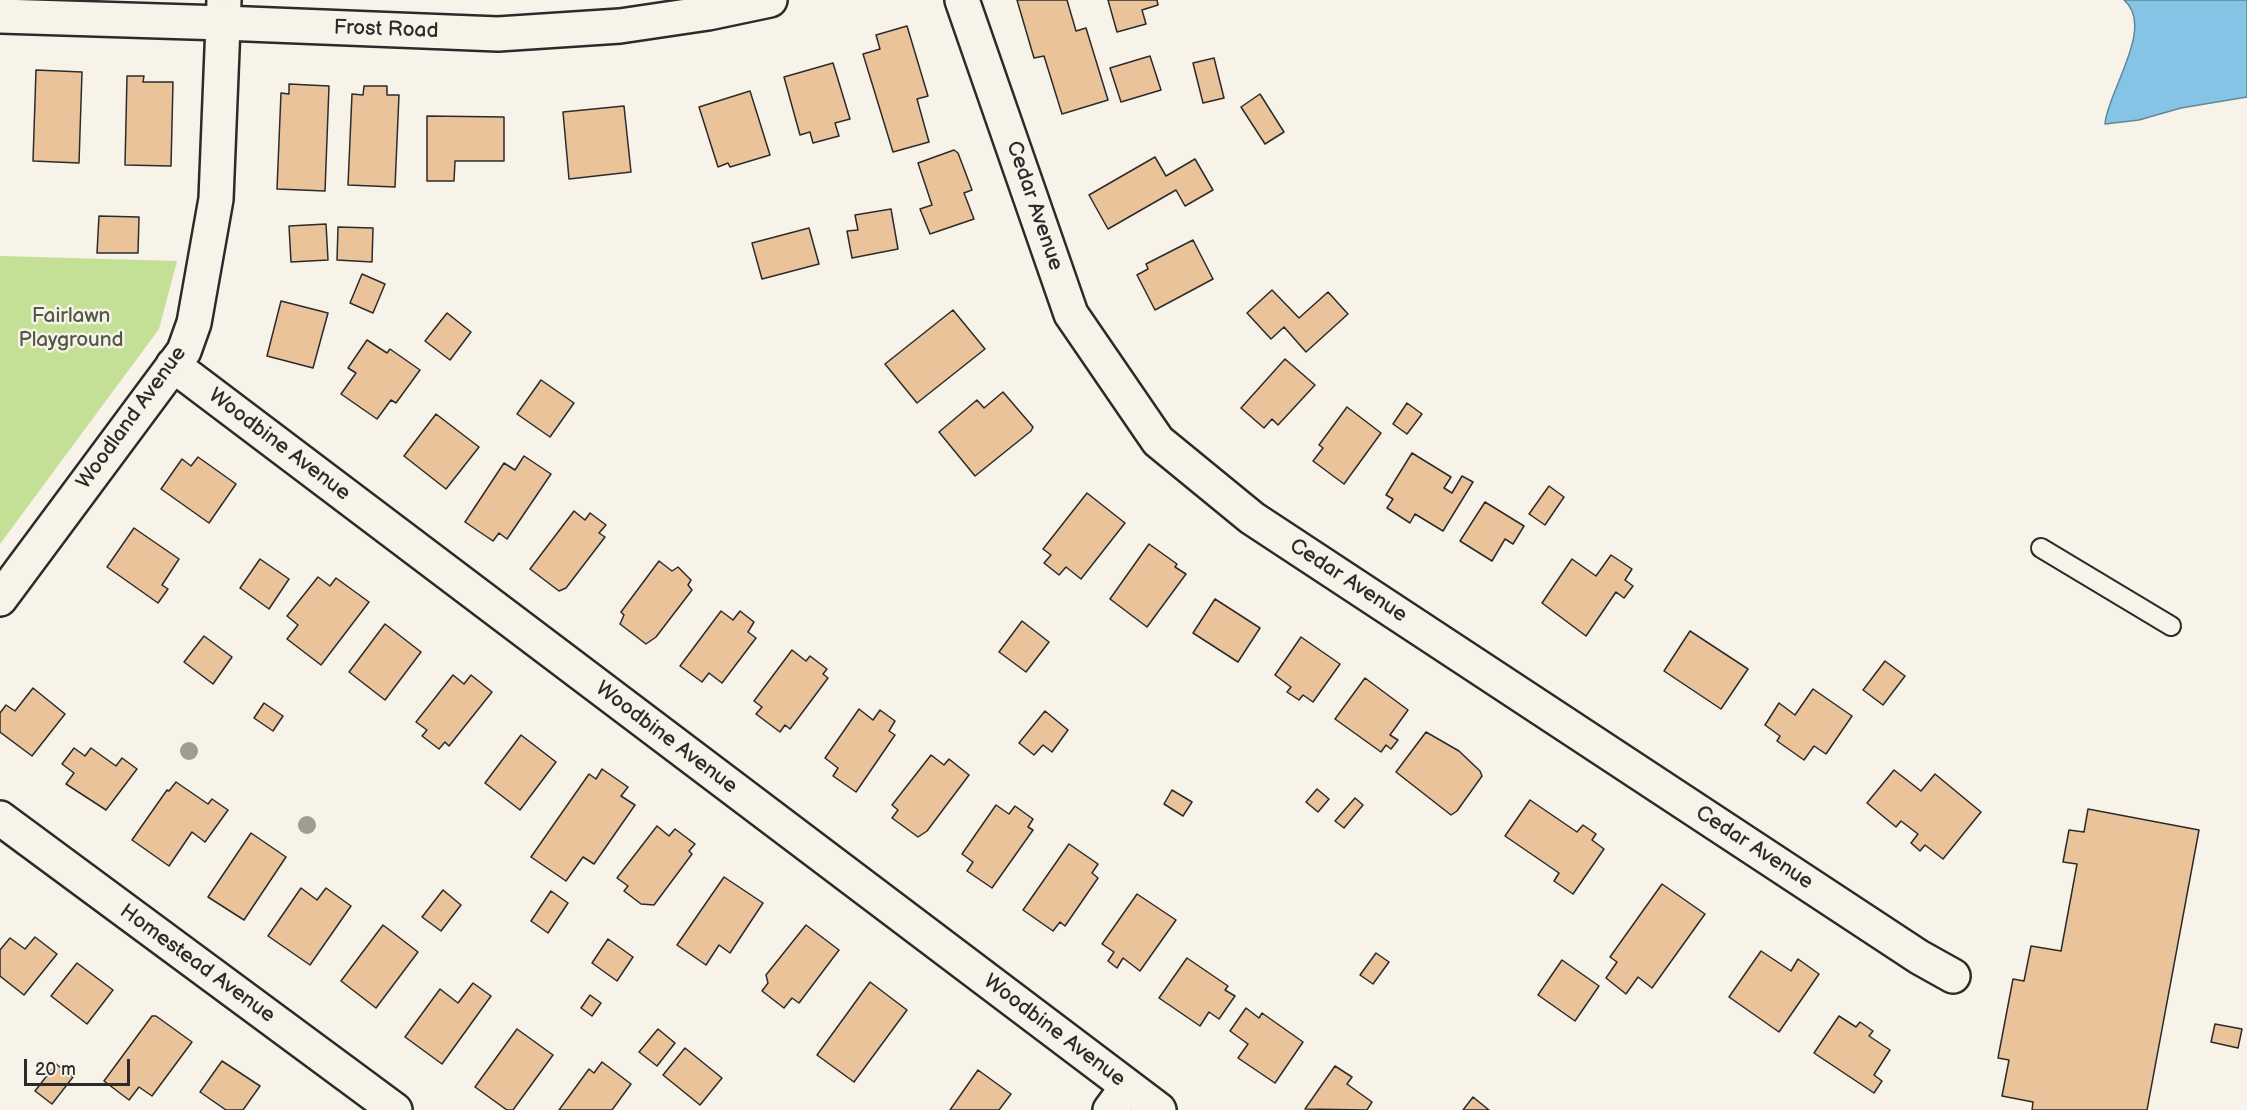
<!DOCTYPE html>
<style>
body{margin:0}
#map{position:relative;width:2247px;height:1110px;overflow:hidden;background:#f7f3e8;font-family:"Balsamiq Sans",sans-serif}
canvas{display:block}
.scale{position:absolute;left:24px;top:1059px;width:106px;height:27px;box-sizing:border-box;border:3px solid #2b2b2b;border-top:0;padding-left:8px;font-size:18px;line-height:21px;white-space:nowrap;color:#2b2b2b;-webkit-text-stroke:4px #f7f3e8;paint-order:stroke}
</style>
<div id="map">
<canvas width="2247" height="1110"></canvas>
<div class="scale">20 m</div>
</div>
<script>
const c = document.querySelector('canvas').getContext('2d');
c.lineJoin = 'round';
function fill(path, color) { c.fillStyle = color; c.fill(path, 'evenodd'); }
function strokePath(path, color, width, dash) { c.strokeStyle = color; c.lineWidth = width; c.lineCap = dash ? 'butt' : 'round'; c.setLineDash(dash || []); c.stroke(path); }
function write(font, color, halo, rows, align = 'center') {
  c.font = font + ' "Balsamiq Sans",sans-serif'; c.lineWidth = 5; c.setLineDash([]); c.textBaseline = 'middle'; c.strokeStyle = halo; c.fillStyle = color; for (const [text, x, y, turn = 0] of rows) {
    c.save(); c.translate(x, y); c.rotate((+turn || 0) * Math.PI / 180); c.textAlign = isNaN(turn) ? turn : align; if (halo) c.strokeText(text, 0, 0); c.fillText(text, 0, 0); c.restore();
  }
}
const green = new Path2D(`
 M0 256 177 261 159 329 0 544Z`);
const water = new Path2D(`
 M2124 0H2247V97L2181 108 2139 120 2105 124C2107 92 2156 27 2124 0Z`);
const building = new Path2D(`
 M1017 0H1067L1076 31 1086 28 1108 100 1062 114 1044 56 1034 58Z
 M1108 0H1157L1158 5 1142 10 1146 24 1117 32Z
 M907 26 928 96 917 99 929 142 893 152 863 54 880 49 876 35Z
 M1150 56 1161 90 1121 102 1110 68Z
 M1214 58 1224 98 1203 103 1193 63Z
 M833 63 850 119 835 123 839 136 813 143 810 132 800 135 784 77Z
 M36 70 82 72 79 163 33 161Z
 M127 76H144L143 82H173L171 166 125 165Z
 M289 84 329 86 325 191 277 189 281 93 289 94Z
 M364 86H387V95H399L395 187 348 185 352 94 363 95Z
 M750 91 770 155 730 167 728 163 718 167 699 107Z
 M1260 94 1284 132 1265 144 1241 107Z
 M624 106 631 172 569 179 563 112Z
 M427 116 504 117V161H455L454 181H427Z
 M954 150 958 153 972 190 964 193 974 219 930 234 920 209 932 205 918 163Z
 M1155 157 1166 176 1195 159 1213 190 1185 206 1176 190 1108 229 1089 195Z
 M891 209 898 249 852 258 847 231 858 230 855 215Z
 M99 216 139 217 138 253H97Z
 M326 224 328 260 291 262 289 226Z
 M338 227 373 228 372 262 337 260Z
 M809 228 819 264 762 279 752 243Z
 M1193 240 1213 279 1155 310 1137 275 1148 269 1146 264Z
 M362 274 385 284 373 313 350 303Z
 M1272 290 1299 318 1328 292 1348 314 1306 352 1284 327 1271 339 1247 313Z
 M281 301 328 313 313 368 267 356Z
 M953 310 985 349 917 403 885 364Z
 M447 313 471 332 450 360 425 341Z
 M367 340 387 353 390 349 420 370 396 403 391 400 377 419 341 394 356 373 348 368Z
 M1285 359 1315 385 1278 425 1272 419 1264 428 1241 408Z
 M541 380 574 403 550 437 517 414Z
 M1003 392 1033 427 1031 431 975 476 939 432 977 400 984 408Z
 M1407 403 1422 414 1407 434 1393 424Z
 M1347 407 1381 433 1344 484 1313 461 1323 448 1319 445Z
 M436 414 479 447 446 489 404 456Z
 M1412 453 1451 477 1444 488 1452 493 1462 476 1473 482 1443 531 1415 514 1410 523 1387 508 1393 499 1386 495Z
 M524 456 551 474 507 539 499 533 493 541 465 522 504 463 515 470Z
 M198 457 236 484 209 523 161 489 182 459 191 466Z
 M1549 486 1564 497 1545 525 1529 514Z
 M1087 493 1125 523 1081 579 1066 567 1059 575 1044 563 1051 555 1043 549Z
 M1485 502 1524 526 1513 544 1505 539 1492 561 1460 541Z
 M574 511 585 520 590 513 606 525 599 533 605 537 566 588 559 591 530 569Z
 M134 528 179 559 162 585 168 589 158 603 107 567Z
 M1149 544 1177 564 1175 567 1186 574 1147 627 1110 599Z
 M1611 555 1632 569 1625 580 1633 586 1624 598 1616 592 1586 636 1542 603 1572 559 1596 576Z
 M260 559 289 579 269 609 240 588Z
 M659 561 672 571 678 567 691 580 688 585 692 590 656 637 646 644 620 624 624 615 621 612Z
 M318 577 330 586 336 578 369 602 321 665 287 639 298 625 287 616Z
 M1215 599 1260 628 1238 662 1193 633Z
 M721 611 733 620 740 611 754 622 748 632 756 638 722 683 709 673 702 682 680 666Z
 M1022 621 1049 642 1026 672 999 652Z
 M385 624 421 652 385 700 349 672Z
 M1690 631 1748 669 1721 709 1664 671Z
 M204 636 232 657 213 684 184 662Z
 M1301 637 1340 664 1313 702 1303 695 1299 700 1287 692 1291 687 1275 675Z
 M792 650 806 661 810 656 827 669 823 674 828 678 790 729 785 725 780 732 756 714 762 707 754 701Z
 M1885 661 1905 676 1883 705 1863 690Z
 M453 675 464 684 471 675 492 692 449 746 445 742 439 749 422 736 427 730 416 722Z
 M1365 678 1408 710 1390 735 1398 740 1391 749 1386 745 1381 752 1335 719Z
 M33 688 65 714 32 756 0 732V713L6 705 15 711Z
 M1813 689 1852 716 1826 754 1814 746 1804 760 1777 741 1780 736 1765 725 1779 703 1795 715Z
 M264 703 283 716 273 731 254 718Z
 M859 709 873 720 880 710 895 721 889 731 895 735 856 792 833 776 838 768 825 758Z
 M1045 711 1068 730 1052 752 1043 745 1034 755 1019 743Z
 M1426 732 1459 751 1480 771 1482 776 1457 811 1451 815 1396 772Z
 M521 735 556 762 520 810 485 783Z
 M74 748 85 756 91 748 116 766 122 758 137 769 106 810 66 784 74 773 62 764Z
 M931 755 944 765 949 759 969 775 927 831 918 837 892 818 898 810 892 805Z
 M602 769 628 787 621 796 635 805 594 864 583 857 566 881 531 857 589 774 596 779Z
 M1894 770 1921 791 1935 774 1981 812 1943 859 1925 845 1920 851 1911 843 1918 834 1901 821 1896 827 1867 803Z
 M176 782 208 804 212 799 228 810 205 842 192 832 169 866 132 840 167 790 169 791Z
 M1317 789 1329 799 1318 812 1306 802Z
 M1172 790 1192 802 1183 816 1164 804Z
 M1355 798 1363 805 1344 828 1335 821Z
 M1530 800 1577 832 1583 825 1596 834 1592 840 1604 849 1573 894 1554 881 1559 873 1505 836Z
 M996 805 1009 814 1015 806 1033 819 1028 827 1033 830 992 888 967 871 973 862 962 854Z
 M2088 809 2199 830 2147 1110H2032L2033 1102 2002 1096 2009 1060 1998 1058 2013 979 2024 981 2031 946 2061 951 2077 864 2063 862 2069 830 2084 832Z
 M657 826 669 836 675 829 695 844 689 851 692 854 654 905 641 904 624 891 628 886 617 878Z
 M251 833 286 857 244 920 208 897Z
 M1069 844 1098 864 1092 873 1098 878 1065 926 1060 922 1053 931 1023 910Z
 M724 877 763 903 730 953 719 945 706 965 677 945Z
 M1662 884 1705 914 1652 988 1638 977 1626 994 1606 978 1617 962 1610 957Z
 M301 888 317 900 326 888 351 906 310 965 268 936Z
 M443 890 461 905 441 931 422 917Z
 M551 891 568 903 548 933 531 921Z
 M1137 894 1176 920 1140 971 1123 958 1117 968 1108 961 1114 952 1102 944Z
 M383 925 418 952 376 1008 341 981Z
 M806 925 839 950 799 1003 792 998 784 1008 762 991 768 983 766 975Z
 M35 937 57 954 24 995 0 976V950L10 938 25 949Z
 M608 939 633 957 617 981 592 963Z
 M1761 951 1791 971 1798 959 1819 974 1779 1032 1729 997Z
 M1376 953 1389 962 1373 984 1360 975Z
 M1187 958 1228 986 1225 990 1235 996 1219 1019 1209 1012 1200 1026 1159 998Z
 M1562 960 1599 986 1575 1021 1538 995Z
 M77 963 113 990 87 1024 51 996Z
 M870 982 907 1010 854 1082 817 1055Z
 M473 983 491 996 442 1064 405 1037 440 989 458 1003Z
 M590 995 601 1003 592 1016 581 1008Z
 M1246 1008 1259 1018 1262 1013 1303 1042 1275 1083 1238 1058 1248 1044 1230 1031Z
 M152 1016H156L192 1042 152 1096 139 1087 129 1100 104 1081Z
 M1839 1016 1856 1027 1860 1022 1873 1031 1869 1036 1890 1050 1874 1075 1882 1081 1874 1093 1814 1053Z
 M2215 1024 2242 1029 2238 1048 2211 1042Z
 M517 1029 553 1055 513 1110H507L475 1087Z
 M658 1029 675 1043 657 1066 639 1052Z
 M685 1048 722 1078 700 1105 663 1075Z
 M222 1061 260 1086 243 1110H226L200 1092Z
 M602 1062 631 1084 612 1110H559L589 1069 594 1073Z
 M56 1064 73 1077 52 1104 35 1091Z
 M1335 1066 1352 1077 1347 1084 1372 1102 1367 1110 1305 1109Z
 M978 1070 1011 1094 999 1110H950Z
 M1473 1097 1489 1110H1463Z`);
const lane = new Path2D(`
 M2041 548 2171 626`);
const street = new Path2D(`
 M962 0 1071 314 1158 441 1252 518 1919 957 1953 976
 M173 365 1159 1110
 M0 599 184 351 194 323 216 199 224 0
 M0 818 395 1110
 M1110 1110 1127 1087`);
const secondary = new Path2D(`
 M0 16 223 23 498 34 620 26 708 13 770 0`);
const trees = [
 [189,751],
 [307,825]
];
const streetNames = [
 ["Frost Road",386,30,2],
 ["Cedar Avenue",1034,206,71],
 ["Woodland Avenue",132,418,-54],
 ["Woodbine Avenue",279,445,37],
 ["Cedar Avenue",1348,581,33],
 ["Woodbine Avenue",666,738,37],
 ["Cedar Avenue",1754,848,33],
 ["Homestead Avenue",197,964,36],
 ["Woodbine Avenue",1054,1031,37]
];
const parkNames = [
 ["Fairlawn",71,317],
 ["Playground",71,341]
];
fill(green, '#c4df96');
fill(water, '#86c4e6');
strokePath(water, '#62879b', 1.5);
fill(building, '#ebc39b');
strokePath(building, '#2b2b2b', 1.5);
strokePath(lane, '#2b2b2b', 22);
strokePath(street, '#2b2b2b', 38);
strokePath(secondary, '#2b2b2b', 38);
strokePath(lane, '#f7f3e8', 18);
strokePath(street, '#f7f3e8', 33);
strokePath(secondary, '#f7f3e8', 33);
c.fillStyle = '#9c9e8f';
for (const [x, y] of trees) { c.beginPath(); c.arc(x, y, 9, 0, 2 * Math.PI); c.fill(); }
write('21px', '#2b2b2b', '#f7f3e8', streetNames);
write('21px', '#515846', '#f7f3e8', parkNames);
</script>
